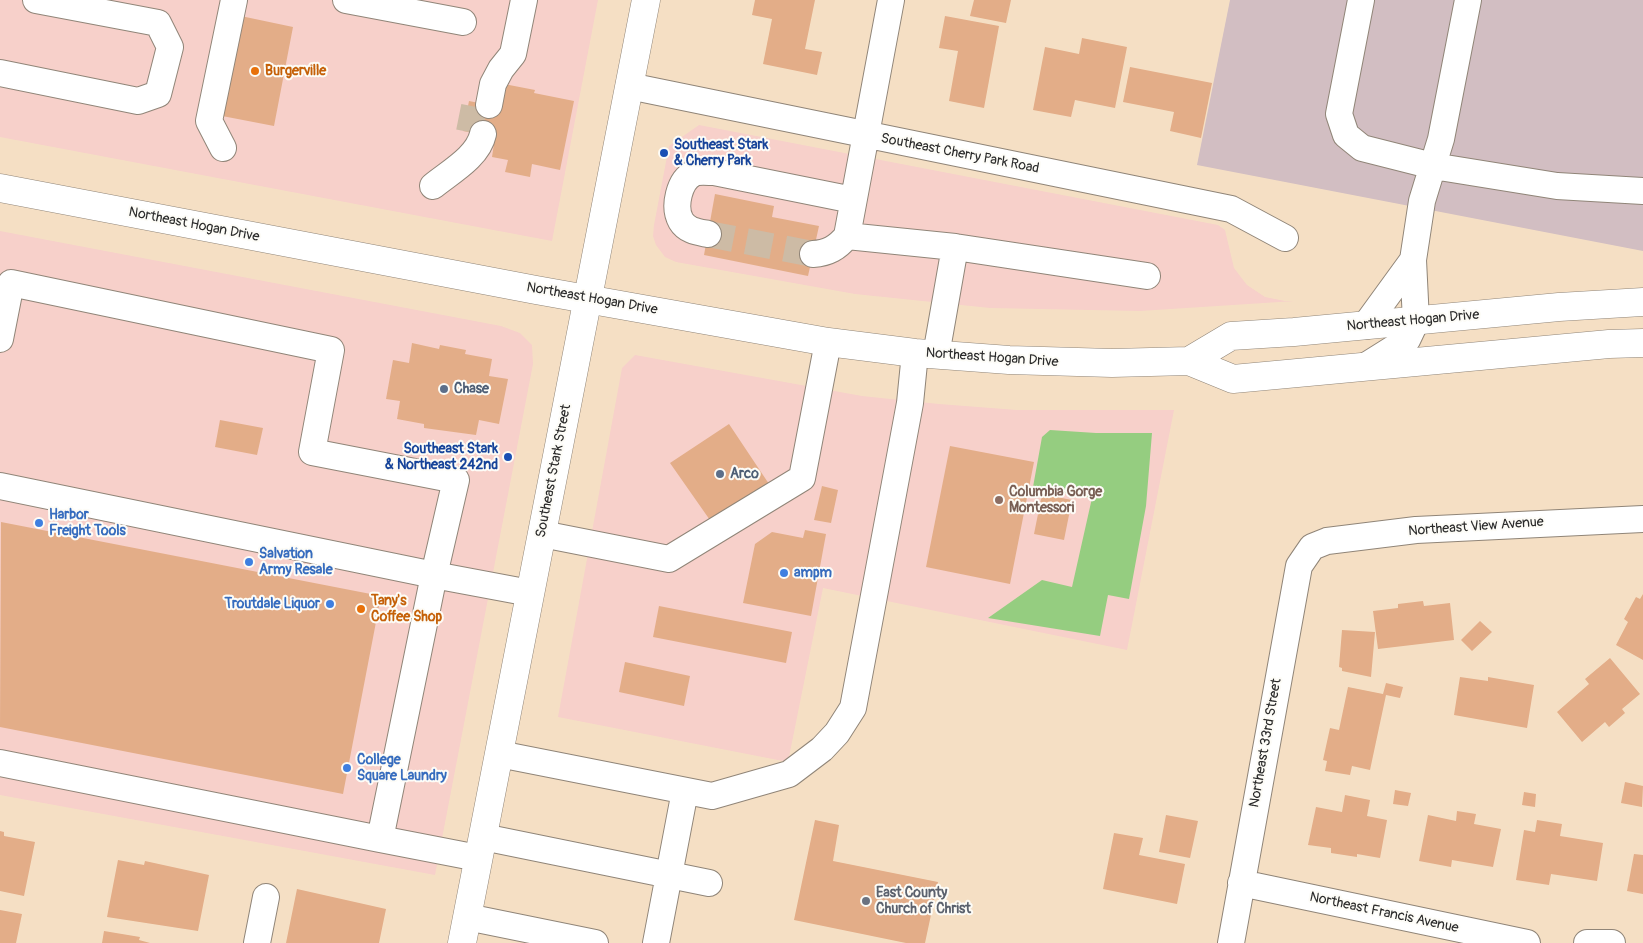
<!DOCTYPE html>
<style>
body{margin:0}
canvas{display:block;background:#f5dfc4}
</style>
<canvas width="1643" height="943"></canvas>
<script>
const c = document.querySelector('canvas').getContext('2d');
c.lineJoin = 'round';
function fill(path, color) { c.fillStyle = color; c.fill(path, 'evenodd'); }
function strokePath(path, color, width, dash) { c.strokeStyle = color; c.lineWidth = width; c.lineCap = dash ? 'butt' : 'round'; c.setLineDash(dash || []); c.stroke(path); }
function write(font, color, halo, rows, align = 'center') {
  c.font = font + ' Pangolin,sans-serif'; c.lineWidth = 4; c.setLineDash([]); c.textBaseline = 'middle'; c.strokeStyle = halo; c.fillStyle = color; for (const [text, x, y, turn = 0] of rows) {
    c.save(); c.translate(x, y); c.rotate((+turn || 0) * Math.PI / 180); c.textAlign = isNaN(turn) ? turn : align; if (halo) c.strokeText(text, 0, 0); c.fillText(text, 0, 0); c.restore();
  }
}
const built = new Path2D(`
 M0 0H598L552 241 0 137Z
 M699 125 1218 225 1225 230 1234 268 1247 285 1265 297 1285 301H1295L1140 311 990 308 855 294 676 262 665 257 656 245 653 236 654 225 669 146Z
 M0 231 501 326 520 333 532 345 533 364 435 875 0 795Z
 M635 355 862 396 939 404 1017 410H1174L1127 650 823 588 788 762 558 717 622 368Z`);
const industrial = new Path2D(`
 M1230 0H1643V251L1197 165Z`);
const green = new Path2D(`
 M1050 430 1096 433H1152L1146 506 1129 599 1108 595 1100 636 988 618 1042 580 1072 587 1092 498 1033 487 1042 437Z`);
const building = new Path2D(`
 M755 0H815L805 49 822 52 817 75 763 64 772 19 752 15Z
 M974 0H1011L1006 23 970 16Z
 M236 15 293 27 274 126 217 115Z
 M945 16 999 26 984 108 949 101 958 51 939 48Z
 M1082 38 1127 47 1115 108 1075 100 1071 117 1033 110 1045 47 1079 54Z
 M1130 67 1212 83 1201 138 1170 131 1174 112 1123 102Z
 M504 84 535 90 534 93 574 101 560 170 532 164 530 177 505 172 508 160 492 157 495 137 463 131 469 101 499 107Z
 M715 194 774 206 772 217 819 226 808 276 704 255Z
 M412 343 439 349 440 345 466 350 465 354 492 359 489 376 508 379 499 424 479 420 476 435 424 428V424L397 419 400 401 386 399 393 360 409 363Z
 M220 420 263 428 257 455 215 447Z
 M729 424 769 484 712 523 670 463Z
 M950 446 1034 462 1010 584 926 567Z
 M822 486 838 490 831 523 814 520Z
 M1042 494 1072 500 1064 540 1034 534Z
 M1 522 381 596 343 794 0 727Z
 M805 530 826 534 811 616 743 603 755 544 772 532 803 538Z
 M1643 594V660L1616 645 1628 622 1624 619 1636 597 1640 599Z
 M1423 601 1424 606 1450 603 1454 640 1378 649 1373 611 1398 608V604Z
 M659 606 792 632 786 663 653 637Z
 M1480 621 1492 632 1472 651 1461 640Z
 M1342 630 1375 632 1371 677 1342 671V668L1339 667Z
 M1610 658 1640 694 1622 709 1625 713 1609 727 1605 722 1582 742 1557 712 1589 684 1585 679Z
 M625 662 690 676 684 706 619 692Z
 M1460 677 1488 681V677L1534 685 1527 728 1454 715Z
 M1386 683 1403 687 1400 698 1386 695 1370 770 1352 766 1350 775 1325 771 1327 761 1323 760 1330 728 1339 730 1348 687 1383 694Z
 M1625 782 1643 786 1642 807 1621 803Z
 M1395 790 1411 793 1408 806 1393 804Z
 M1524 792 1536 794 1535 807 1522 805Z
 M1345 795 1370 800 1367 816 1387 820 1380 858 1357 854V857L1331 853V848L1308 845 1316 807 1342 812Z
 M1457 811 1476 814 1474 824 1501 829 1493 867 1452 860 1451 867 1419 861 1428 815 1456 821Z
 M1166 815 1198 821 1190 858 1159 852Z
 M815 820 839 825 833 861 938 882 925 943H906L794 920Z
 M1537 820 1562 824 1560 836 1603 843 1597 881 1551 874 1549 885 1516 880 1524 830 1535 832Z
 M0 831 4 832V836L35 842 24 896 0 891Z
 M1114 833 1143 838 1139 855 1185 864 1177 904 1103 889Z
 M1634 854 1643 855V894L1627 891Z
 M118 860 144 865 145 861 209 875 198 931 107 917Z
 M297 889 386 909 379 943H286Z
 M0 910 22 914 16 943H0Z
 M104 931 140 937 139 940 150 943H102Z`);
const minorTunnel = new Path2D(`
 M469 132 475 102
 M708 234 813 254`);
const minor = new Path2D(`
 M346 0 463 22
 M891 0 847 236 955 247
 M1361 0 1339 114 1346 135 1362 148 1433 166 1557 186 1643 191
 M0 73 138 101 158 94 170 47 158 23 36 0
 M629 86 1231 209 1285 238
 M489 105 493 84 501 69 513 54 524 0
 M223 148 209 121 234 0
 M433 186C450 172 478 157 483 134
 M708 234C698 232 687 231 681 221 673 207 679 180 694 173 699 171 708 172 714 172L853 200
 M813 254C828 253 837 248 847 236
 M1365 326 1413 260
 M0 339 11 283 331 350 312 452 456 480 434 575 380 839 478 858
 M936 355 955 247 1147 276
 M1364 367 1407 340 1416 321 1413 260 1422 201 1441 139 1468 0
 M0 486 434 575 530 593
 M542 534 669 559 802 478 828 342
 M499 754 712 796 789 774 822 749 837 733 853 708 910 403 915 353
 M0 763 380 839
 M483 837 709 883
 M1241 883 1527 943
 M467 917 595 943
 M257 943 266 897
 M656 943 685 791
 M1231 943 1299 566 1312 547 1327 541 1416 530 1643 519
 M1587 943H1612`);
const major = new Path2D(`
 M462 943 646 0`);
const highway = new Path2D(`
 M0 188 536 290 828 342 915 353 1009 360 1112 363 1189 361 1233 379 1609 344 1643 343
 M1189 361 1231 336 1294 332 1559 307 1643 302`);
const markers = [
 [255,71,5,"#e8710a"],
 [664,153,5,"#1a4fb4"],
 [444,389,5,"#5c6f8a"],
 [508,457,5,"#1a4fb4"],
 [720,474,5,"#5c6f8a"],
 [999,500,5,"#8d6e63"],
 [39,523,5,"#3f7fe0"],
 [249,562,5,"#3f7fe0"],
 [784,573,5,"#3f7fe0"],
 [330,604,5,"#3f7fe0"],
 [361,609,5,"#e8710a"],
 [347,768,5,"#3f7fe0"],
 [866,901,5,"#6b7280"]
];
const foodNames = [
 ["Burgerville",265,71],
 ["Tany's",371,601],
 ["Coffee Shop",371,617]
];
const transitNames = [
 ["Southeast Stark",674,145],
 ["& Cherry Park",674,161],
 ["Southeast Stark",498,449,"right"],
 ["& Northeast 242nd",498,465,"right"]
];
const streetNames = [
 ["Southeast Cherry Park Road",960,154,11],
 ["Northeast Hogan Drive",194,225,11],
 ["Northeast Hogan Drive",592,299,10],
 ["Northeast Hogan Drive",1413,321,-5],
 ["Northeast Hogan Drive",992,358,4],
 ["Southeast Stark Street",554,471,-79],
 ["Northeast View Avenue",1476,527,-4],
 ["Northeast 33rd Street",1266,743,-80],
 ["Northeast Francis Avenue",1384,913,12]
];
const serviceNames = [
 ["Chase",454,389],
 ["Arco",730,474]
];
const educationNames = [
 ["Columbia Gorge",1009,492],
 ["Montessori",1009,508]
];
const shopNames = [
 ["Harbor",49,515],
 ["Freight Tools",49,531],
 ["Salvation",259,554],
 ["Army Resale",259,570],
 ["ampm",794,573],
 ["Troutdale Liquor",320,604,"right"],
 ["College",357,760],
 ["Square Laundry",357,776]
];
const worshipNames = [
 ["East County",876,893],
 ["Church of Christ",876,909]
];
fill(built, '#f7d0ca');
fill(industrial, '#d2bec2');
fill(green, '#95cd80');
fill(building, '#e3ad88');
strokePath(minorTunnel, '#cdbba5', 26, [26, 13]);
strokePath(minor, '#908578', 28);
strokePath(major, '#908578', 29);
strokePath(highway, '#908578', 29);
strokePath(minor, '#fff', 26);
strokePath(major, '#fff', 28);
strokePath(highway, '#fff', 28);
for (const [x, y, r, color] of markers) { const dot = new Path2D(); dot.arc(x, y, r, 0, 2 * Math.PI); c.fillStyle = color; c.fill(dot); strokePath(dot, '#fdfcf7', 2); }
write('bold 14px', '#c56008', '#fdfcf7', foodNames, 'left');
write('bold 14px', '#164399', '#fdfcf7', transitNames, 'left');
write('14px', '#2b2b2b', '#fdfcf7', streetNames);
write('bold 14px', '#4e5e75', '#fdfcf7', serviceNames, 'left');
write('bold 14px', '#785e54', '#fdfcf7', educationNames, 'left');
write('bold 14px', '#366cbe', '#fdfcf7', shopNames, 'left');
write('bold 14px', '#5b616d', '#fdfcf7', worshipNames, 'left');
</script>
